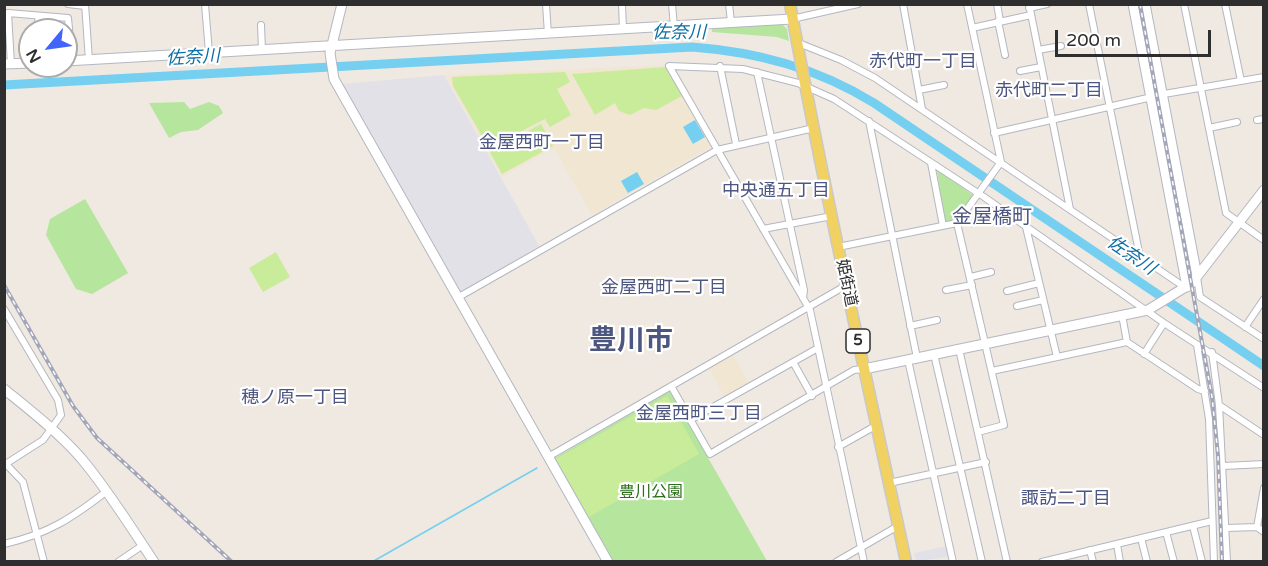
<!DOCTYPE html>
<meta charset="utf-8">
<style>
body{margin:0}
#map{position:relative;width:1268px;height:566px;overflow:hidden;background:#efe9e1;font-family:"Varela Round",sans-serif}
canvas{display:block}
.frame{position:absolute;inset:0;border:6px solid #2e2e2e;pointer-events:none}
.north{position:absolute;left:18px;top:18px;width:60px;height:60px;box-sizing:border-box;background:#fff;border:2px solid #ababab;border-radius:50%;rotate:241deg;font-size:16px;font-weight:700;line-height:24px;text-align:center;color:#2e2e2e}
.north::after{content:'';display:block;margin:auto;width:21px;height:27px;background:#4264fb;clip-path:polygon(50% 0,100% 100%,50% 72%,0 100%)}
.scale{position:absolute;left:1055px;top:30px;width:156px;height:27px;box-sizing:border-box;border:3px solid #2e2e2e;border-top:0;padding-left:8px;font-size:18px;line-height:21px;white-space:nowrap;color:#2e2e2e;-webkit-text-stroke:4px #fff;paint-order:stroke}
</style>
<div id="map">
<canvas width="1268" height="566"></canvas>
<div class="frame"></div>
<div class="north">N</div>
<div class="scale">200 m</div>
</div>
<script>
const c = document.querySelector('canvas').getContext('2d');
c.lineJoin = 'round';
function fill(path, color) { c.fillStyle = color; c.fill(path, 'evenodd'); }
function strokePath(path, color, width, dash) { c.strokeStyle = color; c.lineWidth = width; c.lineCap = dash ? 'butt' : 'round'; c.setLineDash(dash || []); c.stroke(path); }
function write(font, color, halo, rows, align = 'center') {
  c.font = font + ' "Varela Round","Noto Sans JP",sans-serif'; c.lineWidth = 4.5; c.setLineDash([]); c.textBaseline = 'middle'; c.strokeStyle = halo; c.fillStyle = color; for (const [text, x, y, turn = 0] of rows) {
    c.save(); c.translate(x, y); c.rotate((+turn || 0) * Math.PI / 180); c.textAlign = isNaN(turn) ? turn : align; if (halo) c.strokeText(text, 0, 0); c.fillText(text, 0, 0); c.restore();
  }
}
const industrial = new Path2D(`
 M444 75 539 246 460 293 341 84Z
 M947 546 950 557 916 561 914 553Z`);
const education = new Path2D(`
 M667 65 714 145 592 215 554 148 502 177 445 75Z
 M733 355 749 384 725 398 709 368Z`);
const green = new Path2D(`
 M782 24 787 29 789 41 777 37 712 32V28Z
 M184 102 190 109 209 102 219 106 223 113 198 130 181 132 169 138 149 103Z
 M937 169 974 196 957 220 944 222Z
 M85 199 128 273 92 294 76 289 46 235 50 219Z
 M670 391 767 561H613L555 458Z`);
const pitch = new Path2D(`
 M666 67 682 96 656 110 644 108 630 115 619 111 615 103 595 115 572 74Z
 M565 72 570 82 557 89 571 115 550 127 545 119 489 148 453 86 452 77Z
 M541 124 553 146 502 174 490 152Z
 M276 252 290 277 263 292 249 268Z
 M667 396 699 454 589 517 556 459Z`);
const water = new Path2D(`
 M695 120 705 137 693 144 683 127Z
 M637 172 644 184 628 193 621 181Z`);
const stream = new Path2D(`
 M372 562 537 468`);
const river = new Path2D(`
 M4 85 692 47C758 52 817 68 874 103L1264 366`);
const street = new Path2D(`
 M68 4 85 6
 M85 4 89 60
 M205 4 209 53
 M546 4 548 34
 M622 4 623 29
 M672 4 674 27
 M729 4 731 22
 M903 4 922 109
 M997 4 1000 21
 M1029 4 1070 209
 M1089 4 1140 257
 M1184 4 1226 213 1264 240
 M1225 4 1241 81
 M1029 8 1047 4
 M38 16 39 30
 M792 19 858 4
 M998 21 1005 55
 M261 25 262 50
 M972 28 1031 15
 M796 42 841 60 875 78 1186 288
 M1038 50 1061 46
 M11 64 8 13 68 18 72 60
 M720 66 736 144
 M1020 71 1041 67
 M757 72 804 290 803 298
 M919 90 944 85
 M1164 94 1264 77
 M1257 120 1264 119
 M869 121 917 358
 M1209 128 1237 122
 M994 133 1152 97
 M931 163 943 226
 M957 223 1004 425 978 432
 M1026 227 1057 357
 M763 229 832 216
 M838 247 957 223 1001 162 967 4
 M971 277 991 272
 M1197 277 1200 297 1264 339
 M946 290 972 285
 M1007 291 1039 283
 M457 298 717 150 814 128
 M1017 306 1043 300
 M4 309 58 400 61 415 43 440 4 465
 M1122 315 1127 342
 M910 326 937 320
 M1245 327 1264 299
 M1197 345 1209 419 1214 562
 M959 349 1007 562
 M1212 352 1219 405 1227 562
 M934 354 982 562
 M1144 354 1164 323
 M908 360 953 562
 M793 362 812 396
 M992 371 1127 342 1198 389 1205 391
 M671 386 710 454 854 370 864 369
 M1219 405 1264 435
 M690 420 818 348
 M838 447 877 425
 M548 457 845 286
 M5 463 23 482 44 562
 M1223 466 1264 464
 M889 483 986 462
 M1193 526 1202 562
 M1257 527 1264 488
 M1226 528 1257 527 1264 532
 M1166 532 1174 562
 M1141 538 1147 562
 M4 544C48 534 72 518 107 491
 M1117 544 1120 562
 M1090 550 1093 562
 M118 562 143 545
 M836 562 898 526
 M864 562 810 310 669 66 743 69 798 83 834 99 984 197 1164 323 1264 388
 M1042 562 1212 521`);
const secondary = new Path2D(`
 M342 4 330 53 334 79 608 562
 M1133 4 1187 287
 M1145 4 1197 276
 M66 61 792 19
 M4 64 30 63
 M864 369 1148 310 1192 283 1264 190
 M4 389C31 411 58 432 81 458 108 490 130 526 154 562`);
const primary = new Path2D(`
 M790 4C824 191 866 376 906 562`);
const rail = new Path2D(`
 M1140 4 1212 397 1218 455 1222 562
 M4 285 73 406 97 438 232 562`);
const shields = [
 [858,341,24]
];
const shieldNames = [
 ["5",858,341]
];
const streetNames = [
 ["姫街道",846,283,78]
];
const parkNames = [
 ["豊川公園",651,493]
];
const waterNames = [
 ["佐奈川",679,33],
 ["佐奈川",193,58,-3],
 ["佐奈川",1131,256,34]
];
const neighbourhoodNames = [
 ["赤代町一丁目",923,62],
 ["赤代町二丁目",1049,91],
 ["金屋西町一丁目",542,143],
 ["中央通五丁目",776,191],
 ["金屋西町二丁目",664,288],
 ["穂ノ原一丁目",295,398],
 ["金屋西町三丁目",699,414],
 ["諏訪二丁目",1066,499]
];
const quarterNames = [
 ["金屋橋町",992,218]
];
const townNames = [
 ["豊川市",631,342]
];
fill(industrial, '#e3e1e8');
fill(education, '#f0e6d1');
fill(green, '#b6e59e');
fill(pitch, '#c9ec9a');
fill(water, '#75cff0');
strokePath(stream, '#75cff0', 1.5);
strokePath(river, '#75cff0', 9);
strokePath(street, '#b4b7c1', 8);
strokePath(secondary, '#b4b7c1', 11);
strokePath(primary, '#c9c9c9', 13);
strokePath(street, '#fff', 6);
strokePath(secondary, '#fff', 9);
strokePath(primary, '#f2d163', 10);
strokePath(rail, '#a3a6b8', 4);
strokePath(rail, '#fff', 1.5, [4.5]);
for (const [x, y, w] of shields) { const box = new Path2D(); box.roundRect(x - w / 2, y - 12, w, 24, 4.5); c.fillStyle = '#fff'; c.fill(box); strokePath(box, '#2e2e2e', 1.5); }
write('bold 15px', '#2e2e2e', null, shieldNames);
write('16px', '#2e2e2e', '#fff', streetNames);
write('16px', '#2c6e1b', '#fff', parkNames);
write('italic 18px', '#0d6fa3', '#fff', waterNames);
write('18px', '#4d5680', '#fff', neighbourhoodNames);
write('20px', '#4d5680', '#fff', quarterNames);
write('bold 28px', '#4d5680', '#fff', townNames);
</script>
